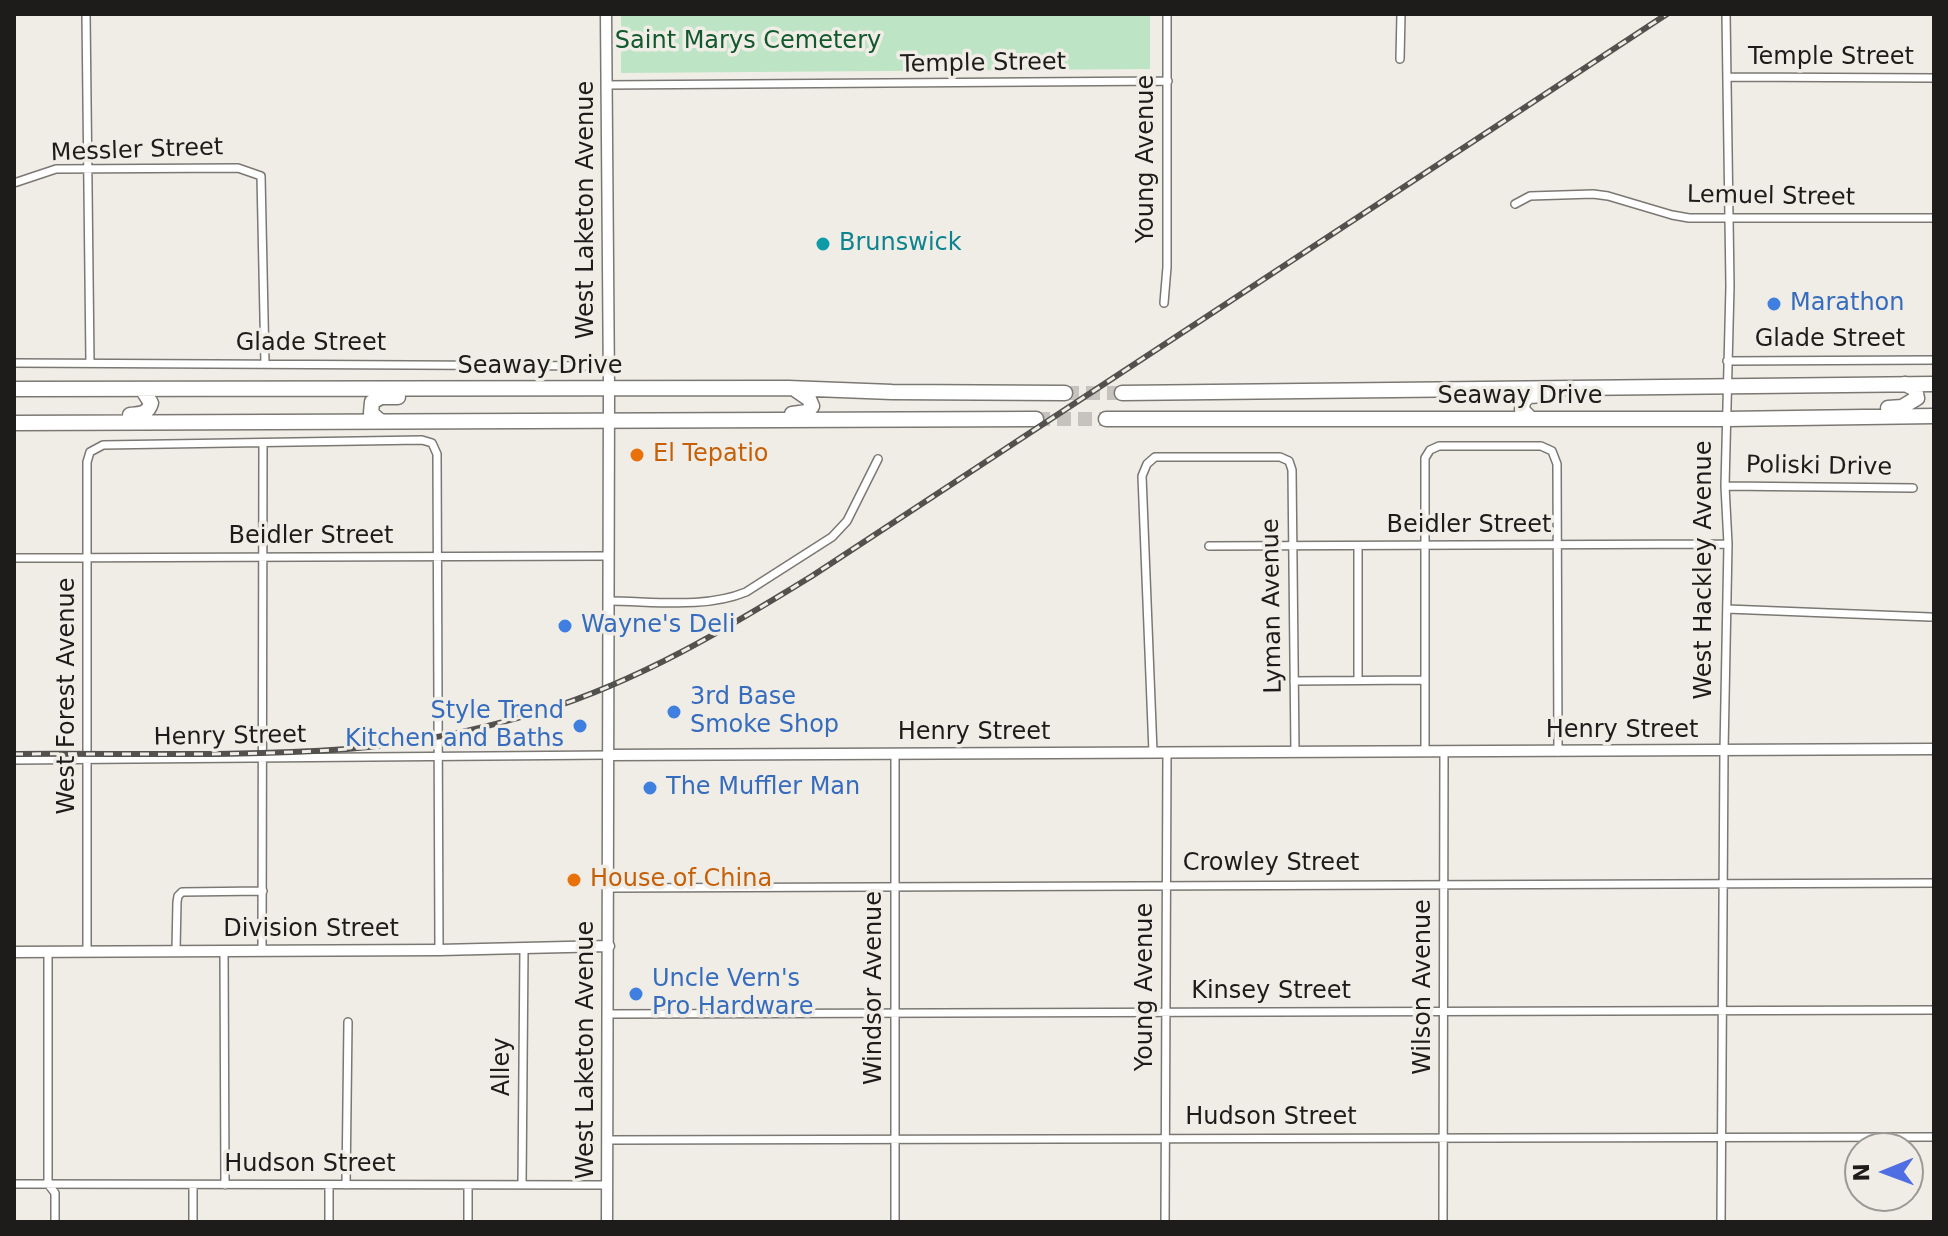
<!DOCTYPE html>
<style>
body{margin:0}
#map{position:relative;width:1948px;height:1236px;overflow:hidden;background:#f0ede7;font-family:"DejaVu Sans",sans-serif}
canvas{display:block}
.frame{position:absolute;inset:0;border:16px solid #1d1c1a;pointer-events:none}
.north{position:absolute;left:1844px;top:1132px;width:80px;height:80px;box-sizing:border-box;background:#f0ede7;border:2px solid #9c9995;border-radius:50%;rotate:269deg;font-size:22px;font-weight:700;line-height:32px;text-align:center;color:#1d1c1a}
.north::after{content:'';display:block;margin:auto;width:28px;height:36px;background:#506ee3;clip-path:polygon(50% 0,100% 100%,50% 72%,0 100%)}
</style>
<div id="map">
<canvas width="1948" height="1236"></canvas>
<div class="frame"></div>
<div class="north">N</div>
</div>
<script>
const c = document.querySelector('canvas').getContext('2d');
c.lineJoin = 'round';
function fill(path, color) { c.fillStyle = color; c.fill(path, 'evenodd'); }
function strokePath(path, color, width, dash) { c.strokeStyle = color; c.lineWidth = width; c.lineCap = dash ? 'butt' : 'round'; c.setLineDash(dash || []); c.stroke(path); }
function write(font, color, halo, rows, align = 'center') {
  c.font = font + ' "DejaVu Sans",sans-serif'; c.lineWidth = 7; c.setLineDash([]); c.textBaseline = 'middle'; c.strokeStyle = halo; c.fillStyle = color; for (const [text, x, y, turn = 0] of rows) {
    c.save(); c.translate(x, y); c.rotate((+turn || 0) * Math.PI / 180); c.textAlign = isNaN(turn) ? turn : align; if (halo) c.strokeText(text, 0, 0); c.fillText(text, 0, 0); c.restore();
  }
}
const green = new Path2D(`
 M621 14H1150V69L621 73Z`);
const highwayTunnel = new Path2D(`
 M1065 393H1122
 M1036 419H1106`);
const street = new Path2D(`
 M86 14 90 363
 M1400 59 1401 14
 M1727 77 1934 78
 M606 85 1168 81
 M14 183 56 169 238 168 261 176 265 364
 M1515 204 1530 196 1593 194 1608 196 1672 215 1689 218H1934
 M1164 303 1167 267V14
 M1727 361 1934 360
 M14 363 609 366
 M1725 486 1913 488
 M1209 546 1728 544
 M14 558 608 556
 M608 601C652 601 705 609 746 592L832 537 847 521 878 459
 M1727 609 1930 617
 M1358 680V546
 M1294 681 1425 680
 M1153 752 1142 476 1147 464 1155 457H1280L1289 461 1292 470 1295 752
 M1425 752V458L1430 450 1439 446H1541L1552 451 1557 464 1558 752
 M895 754V1222
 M14 760 608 755
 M608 888 1934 883
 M87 950V462L90 452 103 445 422 440 432 443 437 454 439 950
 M176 950 177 902 178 896 182 892 263 891
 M224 950 225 1185
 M262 950 263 443
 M48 951V1184L55 1193V1222
 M609 1014 1934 1010
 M607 1140 1934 1137
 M14 1184 607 1185
 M329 1185V1222
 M346 1185 348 1022
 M522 1185 524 949
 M193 1222V1185
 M468 1222V1185
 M1165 1222 1167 752
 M1443 1222 1444 752
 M1721 1222 1724 751 1728 544 1725 486 1730 286 1726 14`);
const secondary = new Path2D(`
 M606 14 609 390 607 1222
 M608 755 1934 749
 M14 952 439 950 609 946`);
const highway = new Path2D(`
 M14 389 788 388 892 392 1065 393
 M1122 393 1934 384
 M1888 408 1902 407 1917 398 1915 389 1905 384
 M792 414 807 412 812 406 809 399 796 390
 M130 415C141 414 148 414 151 403L142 389
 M1530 418 1522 410 1523 401 1529 396 1544 395
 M1106 419H1726L1934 416
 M381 422 371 413 372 402 381 397H398
 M14 423 1036 419`);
const rail = new Path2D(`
 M14 754C125 753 236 757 347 749 412 744 479 730 542 711 639 681 726 629 812 576L1667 14`);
const markers = [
 [823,244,8,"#0f9aa8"],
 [1774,304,8,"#3f7fe0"],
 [637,455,8,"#e8710a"],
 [565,626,8,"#3f7fe0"],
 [674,712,8,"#3f7fe0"],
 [580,726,8,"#3f7fe0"],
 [650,788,8,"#3f7fe0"],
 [574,880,8,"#e8710a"],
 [636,994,8,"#3f7fe0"]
];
const parkNames = [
 ["Saint Marys Cemetery",748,42]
];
const streetNames = [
 ["Temple Street",1831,58],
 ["Temple Street",983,64,-1],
 ["Messler Street",137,151,-2],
 ["Young Avenue",1147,159,-90],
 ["Lemuel Street",1771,197,1],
 ["West Laketon Avenue",587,210,-90],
 ["Glade Street",1830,340],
 ["Glade Street",311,344],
 ["Seaway Drive",540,367],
 ["Seaway Drive",1520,397],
 ["Poliski Drive",1819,467,1],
 ["Beidler Street",1469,526],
 ["Beidler Street",311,537],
 ["West Hackley Avenue",1705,570,-90],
 ["Lyman Avenue",1273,606,-91],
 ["West Forest Avenue",68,696,-90],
 ["Henry Street",1622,731],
 ["Henry Street",974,733],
 ["Henry Street",230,737,-1],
 ["Crowley Street",1271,864],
 ["Division Street",311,930],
 ["Young Avenue",1146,987,-90],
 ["Wilson Avenue",1424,987,-90],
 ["Windsor Avenue",875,988,-90],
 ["Kinsey Street",1271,992],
 ["West Laketon Avenue",587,1050,-90],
 ["Alley",503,1067,-90],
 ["Hudson Street",1271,1118],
 ["Hudson Street",310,1165]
];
const cultureNames = [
 ["Brunswick",839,244]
];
const shopNames = [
 ["Marathon",1790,304],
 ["Wayne's Deli",581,626],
 ["3rd Base",690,698],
 ["Smoke Shop",690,726],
 ["Style Trend",564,712,"right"],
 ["Kitchen and Baths",564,740,"right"],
 ["The Muffler Man",666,788],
 ["Uncle Vern's",652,980],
 ["Pro Hardware",652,1008]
];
const foodNames = [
 ["El Tepatio",653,455],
 ["House of China",590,880]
];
fill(green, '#bde4c5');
strokePath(highwayTunnel, '#c6c3be', 14, [14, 7]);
strokePath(street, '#7b7873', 10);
strokePath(secondary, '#7b7873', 13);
strokePath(highway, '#7b7873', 17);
strokePath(street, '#fff', 7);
strokePath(secondary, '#fff', 10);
strokePath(highway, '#fff', 14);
strokePath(rail, '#52514e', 6);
strokePath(rail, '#f0ede7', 3, [9]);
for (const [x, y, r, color] of markers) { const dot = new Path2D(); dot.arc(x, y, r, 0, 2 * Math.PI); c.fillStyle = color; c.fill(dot); strokePath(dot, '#f0ede7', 3); }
write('24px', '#11592d', '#f0ede7', parkNames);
write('24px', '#1d1c1a', '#f0ede7', streetNames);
write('24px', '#0d838f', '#f0ede7', cultureNames, 'left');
write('24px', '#366cbe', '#f0ede7', shopNames, 'left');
write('24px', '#c56008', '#f0ede7', foodNames, 'left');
</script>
